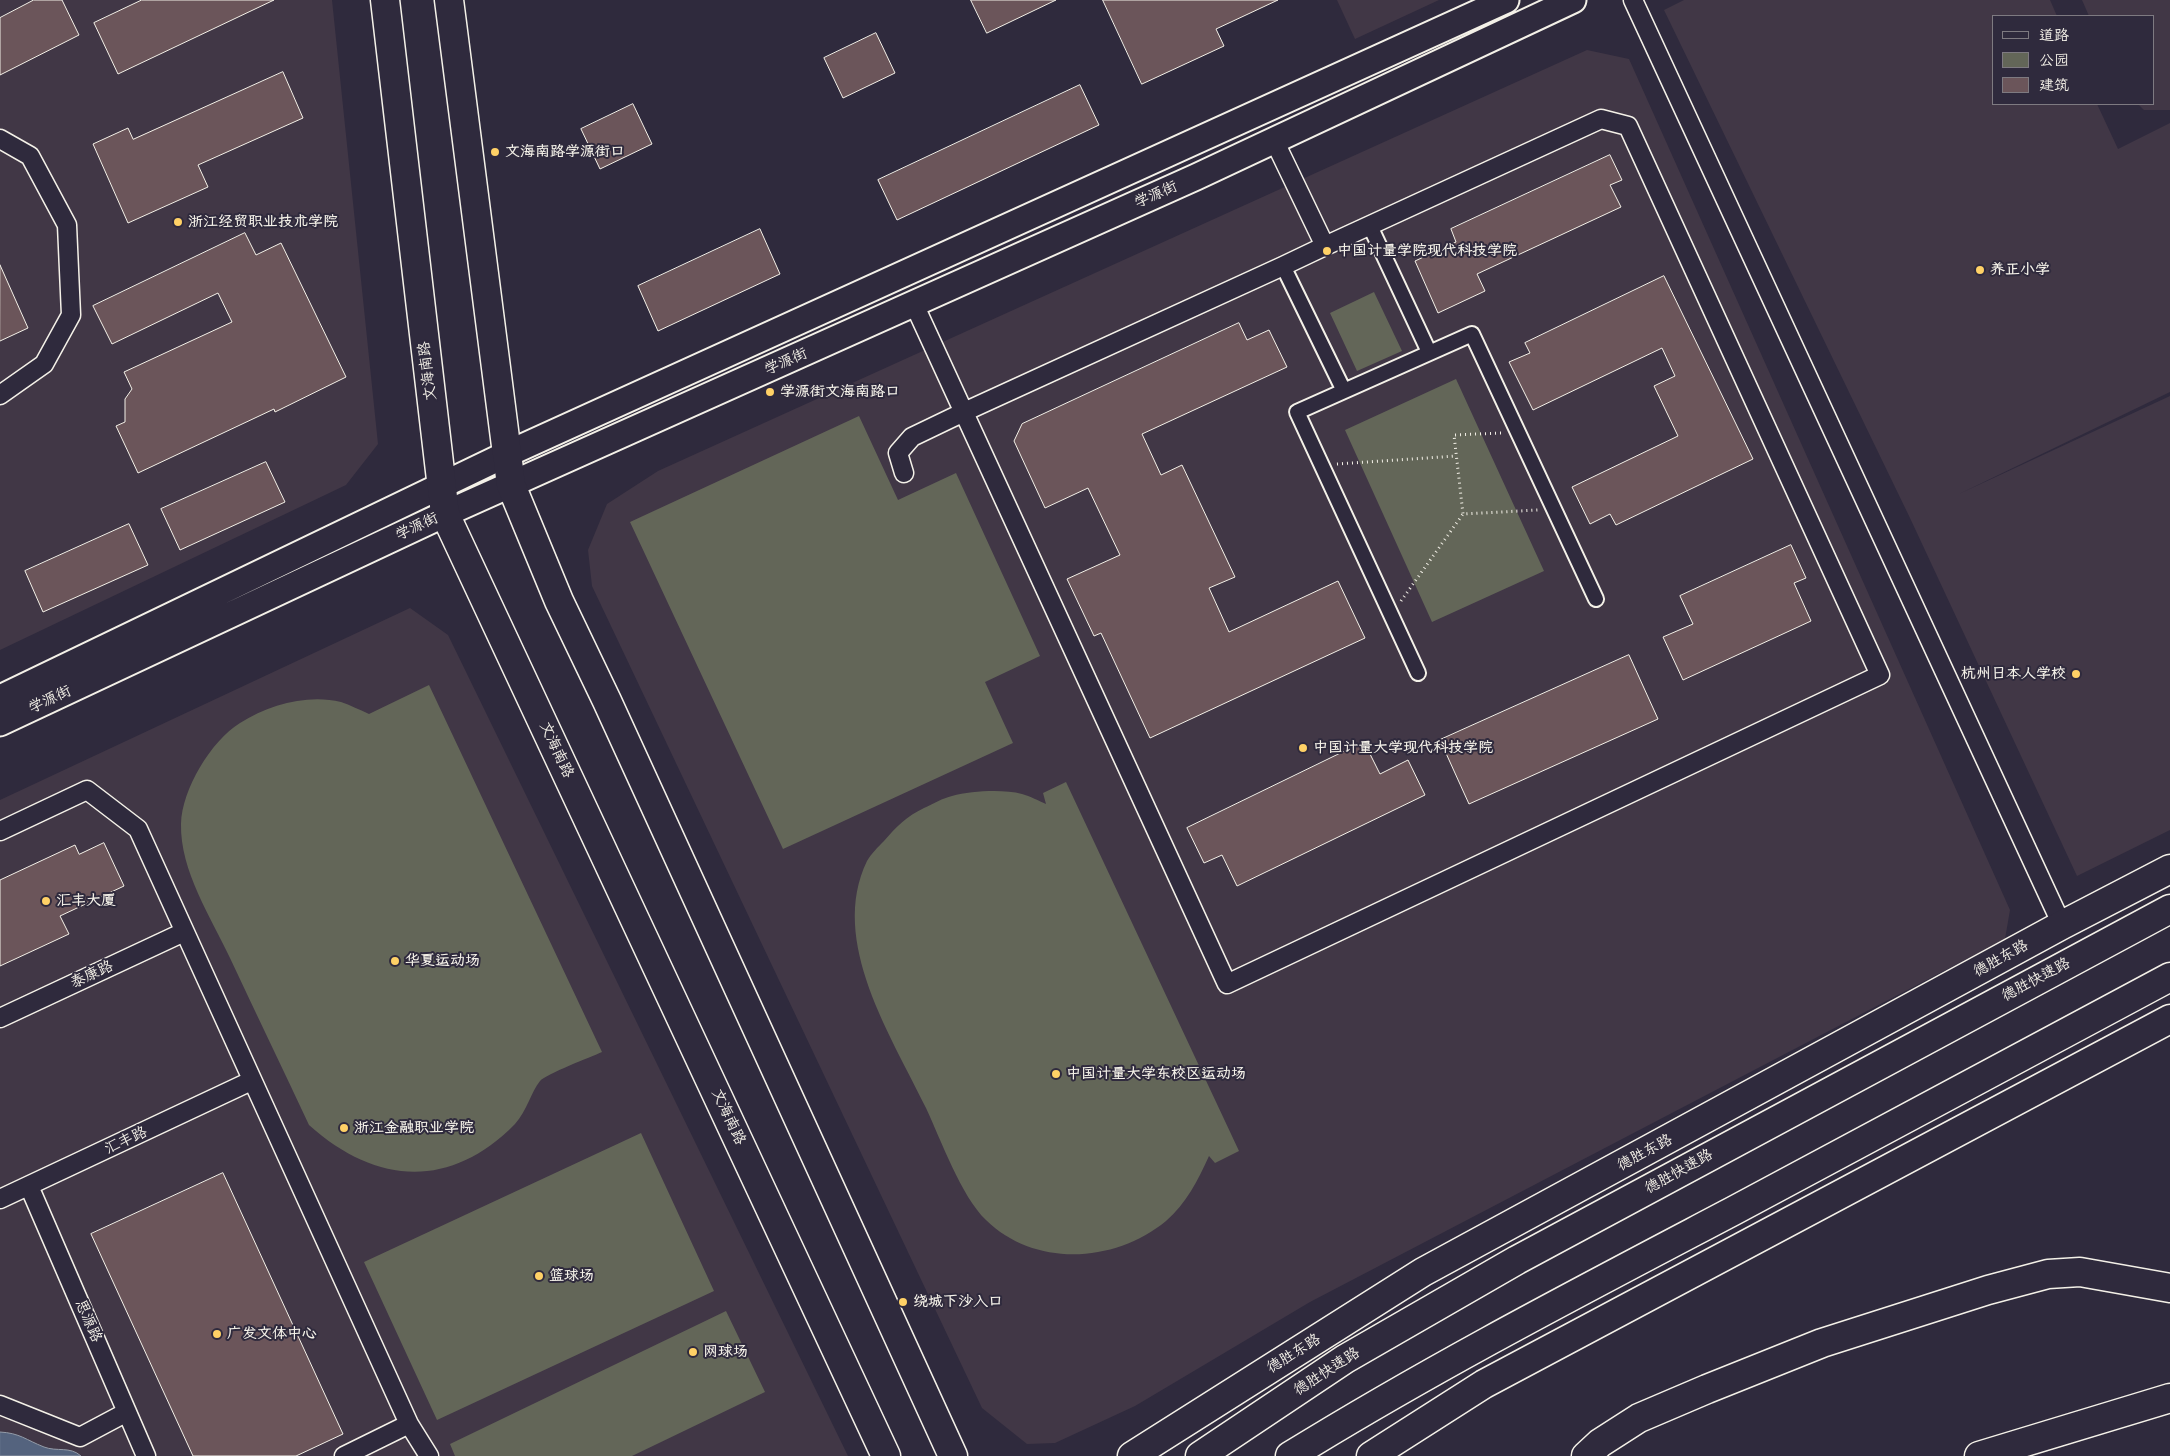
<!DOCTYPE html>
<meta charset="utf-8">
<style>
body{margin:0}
#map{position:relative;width:2170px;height:1456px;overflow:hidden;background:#2f2a3d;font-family:Pangolin,"LXGW WenKai TC",sans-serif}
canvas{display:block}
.legend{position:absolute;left:1992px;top:15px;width:162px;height:90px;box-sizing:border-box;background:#2f2a3d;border:1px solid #7e7a81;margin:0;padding:6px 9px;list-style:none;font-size:15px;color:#f4f1e8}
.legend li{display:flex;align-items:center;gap:10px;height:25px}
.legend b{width:25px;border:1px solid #7e7a81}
</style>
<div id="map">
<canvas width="2170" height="1456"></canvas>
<ul class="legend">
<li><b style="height:6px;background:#2f2a3d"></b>道路</li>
<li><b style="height:14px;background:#636658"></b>公园</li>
<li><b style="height:14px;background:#6b555a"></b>建筑</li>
</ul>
</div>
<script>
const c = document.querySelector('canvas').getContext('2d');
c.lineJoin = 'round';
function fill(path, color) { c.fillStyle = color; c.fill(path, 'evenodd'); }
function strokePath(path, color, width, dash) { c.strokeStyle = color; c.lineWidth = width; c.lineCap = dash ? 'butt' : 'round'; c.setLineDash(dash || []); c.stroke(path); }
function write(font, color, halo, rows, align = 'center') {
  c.font = font + ' Pangolin,"LXGW WenKai TC",sans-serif'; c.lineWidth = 4; c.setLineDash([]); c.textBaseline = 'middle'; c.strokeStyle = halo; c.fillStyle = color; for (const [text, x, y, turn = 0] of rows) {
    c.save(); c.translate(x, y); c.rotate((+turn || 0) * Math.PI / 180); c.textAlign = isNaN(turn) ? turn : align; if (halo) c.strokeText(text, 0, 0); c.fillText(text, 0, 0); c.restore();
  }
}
const built = new Path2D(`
 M0 0H332L378 444 346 485 0 650Z
 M1337 0H1439L1355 39Z
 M1684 0H2050L2057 16H1994V104H2097L2118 149 2170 123V392L1959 494 2170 396V830L2077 876 1910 518 1664 10Z
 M2082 0H2170V110H2144L2138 104H2154V16H2089Z
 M1587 50 1629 59 2010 910 2005 939 1310 1302 1135 1406 1055 1443 1027 1444 982 1408 592 586 588 550 607 504 658 471Z
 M410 608 448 635 848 1456H0V800Z`);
const green = new Path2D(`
 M1374 292 1402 351 1357 371 1330 313Z
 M1456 379 1544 571 1432 622 1345 430Z
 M859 416 898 500 956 473 1040 656 985 682 1013 743 783 849 630 522Z
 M429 685 602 1052C591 1057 546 1074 540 1081 531 1092 527 1111 515 1124 450 1190 376 1185 309 1125 283 1069 256 1014 230 958 211 917 180 871 181 824 182 789 211 741 240 723 269 705 307 694 341 702 350 705 360 710 369 714Z
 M1066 782 1239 1151 1215 1163 1209 1156C1198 1180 1186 1204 1166 1221 1115 1263 1035 1268 986 1220 961 1196 941 1140 926 1108 892 1037 828 941 867 861 871 854 878 847 884 841 896 827 907 816 924 808 933 804 943 798 952 796 972 791 1002 789 1022 794 1030 796 1039 801 1046 804L1043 793Z
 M641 1133 714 1291 437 1420 364 1262Z
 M726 1311 765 1392 632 1456H455L450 1444Z`);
const water = new Path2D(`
 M0 1432C20 1433 26 1440 44 1447 57 1452 70 1446 81 1456H0Z`);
const building = new Path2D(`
 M34 0H62L79 35 0 75V18Z
 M142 0H274L118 74 94 23Z
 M971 0H1056L987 33Z
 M1103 0H1278L1216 29 1224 46 1142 84Z
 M876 33 895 73 843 98 824 58Z
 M283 72 303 118 198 165 208 187 128 223 93 144 128 128 133 139Z
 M1080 85 1099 125 897 220 878 180Z
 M633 104 652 144 600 169 581 129Z
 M1610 155 1622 180 1610 185 1621 207 1477 274 1485 291 1438 313 1415 261 1456 242 1451 229Z
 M760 229 780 274 658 331 638 286Z
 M245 233 256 255 281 243 346 377 275 412 274 409 138 473 116 426 125 422V399L132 389 124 372 232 322 218 293 112 344 93 306Z
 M0 265 28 328 0 341Z
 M1664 276 1753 459 1616 525 1610 514 1590 524 1572 487 1678 436 1654 386 1675 376 1662 348 1533 410 1509 362 1530 353 1525 343Z
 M1239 323 1247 340 1269 330 1287 367 1142 434 1161 475 1182 465 1235 577 1209 588 1229 632 1338 581 1365 638 1150 738 1101 633 1094 636 1067 579 1120 555 1088 488 1045 508 1014 441 1022 424Z
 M266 462 285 502 180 550 161 509Z
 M129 524 148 565 43 612 25 571Z
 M1791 545 1806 578 1794 583 1811 621 1683 680 1663 637 1693 624 1680 596Z
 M1629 655 1658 719 1469 804 1440 740Z
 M1364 742 1380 774 1408 760 1425 795 1237 886 1222 855 1204 863 1187 828Z
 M104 843 124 886 60 916 69 934 0 966V880L75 845 79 854Z
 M223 1173 343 1434 296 1456H193L91 1234Z`);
const path = new Path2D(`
 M1501 433 1454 435 1463 514 1538 510
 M1337 464 1456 456
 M1401 601 1463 514`);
const pedestrian = new Path2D(`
 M1370 226 1429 352
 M1283 266 1344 391
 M1418 673 1297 412 1472 334 1596 599`);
const minor = new Path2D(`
 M1633 0 2062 925
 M0 139 30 156 67 225 71 315 44 364 0 395
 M1274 140 1325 246
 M904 473 898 453 912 437 964 412 1283 266 1325 246 1601 119 1628 126 1880 675 1227 984 914 304
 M0 831 87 790 138 829 409 1424 429 1456
 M0 1018 184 932
 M29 1186 146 1456
 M0 1199 251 1081
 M0 1405 80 1437 127 1412
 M344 1456 409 1424`);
const secondary = new Path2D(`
 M0 698 507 454 1506 0
 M0 723 445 514 1196 177 1573 0`);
const primary = new Path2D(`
 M385 0 445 514 886 1456
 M449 0 511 485 559 601 607 701 953 1456
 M1132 1456 1423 1272 2062 925 2170 869
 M1371 1456 1484 1384 2170 1019`);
const trunk = new Path2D(`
 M1200 1456 1345 1359 1517 1260 2170 909
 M1290 1456C1434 1367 1585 1289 1735 1210 1880 1133 2025 1055 2170 977`);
const motorway = new Path2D(`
 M1586 1456 1600 1443 1639 1418 1707 1389 1822 1343 1988 1290 2048 1274 2080 1272 2170 1288
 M1979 1456 2170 1398`);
const markers = [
 [495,152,5,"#ffd166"],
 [178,222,5,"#ffd166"],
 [1327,251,5,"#ffd166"],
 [1980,270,5,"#ffd166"],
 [770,392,5,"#ffd166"],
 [2076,674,5,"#ffd166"],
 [1303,748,5,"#ffd166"],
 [46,901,5,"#ffd166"],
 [395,961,5,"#ffd166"],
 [1056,1074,5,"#ffd166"],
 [344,1128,5,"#ffd166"],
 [539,1276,5,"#ffd166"],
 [903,1302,5,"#ffd166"],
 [217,1334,5,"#ffd166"],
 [693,1352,5,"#ffd166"]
];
const poiNames = [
 ["文海南路学源街口",505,152],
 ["浙江经贸职业技术学院",188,222],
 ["中国计量学院现代科技学院",1337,251],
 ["养正小学",1990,270],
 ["学源街文海南路口",780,392],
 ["杭州日本人学校",2066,674,"right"],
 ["中国计量大学现代科技学院",1313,748],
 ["汇丰大厦",56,901],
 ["华夏运动场",405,961],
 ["中国计量大学东校区运动场",1066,1074],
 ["浙江金融职业学院",354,1128],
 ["篮球场",549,1276],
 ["绕城下沙入口",913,1302],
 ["广发文体中心",227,1334],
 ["网球场",703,1352]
];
const streetNames = [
 ["学源街",1156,195,-24],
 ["学源街",786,362,-24],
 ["文海南路",428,371,-97],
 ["学源街",417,527,-25],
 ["学源街",50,700,-25],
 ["文海南路",556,750,65],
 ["德胜东路",2001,959,-29],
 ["泰康路",92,975,-25],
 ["德胜快速路",2036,980,-28],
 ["文海南路",728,1117,65],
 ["汇丰路",126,1141,-25],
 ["德胜东路",1645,1153,-28],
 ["德胜快速路",1679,1172,-29],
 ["思源路",88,1321,66],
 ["德胜东路",1294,1354,-32],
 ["德胜快速路",1327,1372,-33]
];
fill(built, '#413746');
fill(green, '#636658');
fill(water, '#54637e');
strokePath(water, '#949ca8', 1);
fill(building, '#6b555a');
strokePath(building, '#f4f1e8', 1);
strokePath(pedestrian, '#f4f1e8', 18);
strokePath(minor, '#f4f1e8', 21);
strokePath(secondary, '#f4f1e8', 29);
strokePath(primary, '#f4f1e8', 31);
strokePath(trunk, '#f4f1e8', 31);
strokePath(motorway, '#f4f1e8', 31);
strokePath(path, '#f4f1e8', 3, [1, 4]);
strokePath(pedestrian, '#2f2a3d', 14);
strokePath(minor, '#2f2a3d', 18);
strokePath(secondary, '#2f2a3d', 25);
strokePath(primary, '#2f2a3d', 28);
strokePath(trunk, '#2f2a3d', 28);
strokePath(motorway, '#2f2a3d', 28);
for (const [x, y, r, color] of markers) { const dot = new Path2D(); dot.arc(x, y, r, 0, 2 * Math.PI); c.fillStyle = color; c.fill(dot); strokePath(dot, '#2f2a3d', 2); }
write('bold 15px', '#f4f1e8', '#2f2a3d', poiNames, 'left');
write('15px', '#f4f1e8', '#2f2a3d', streetNames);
</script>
